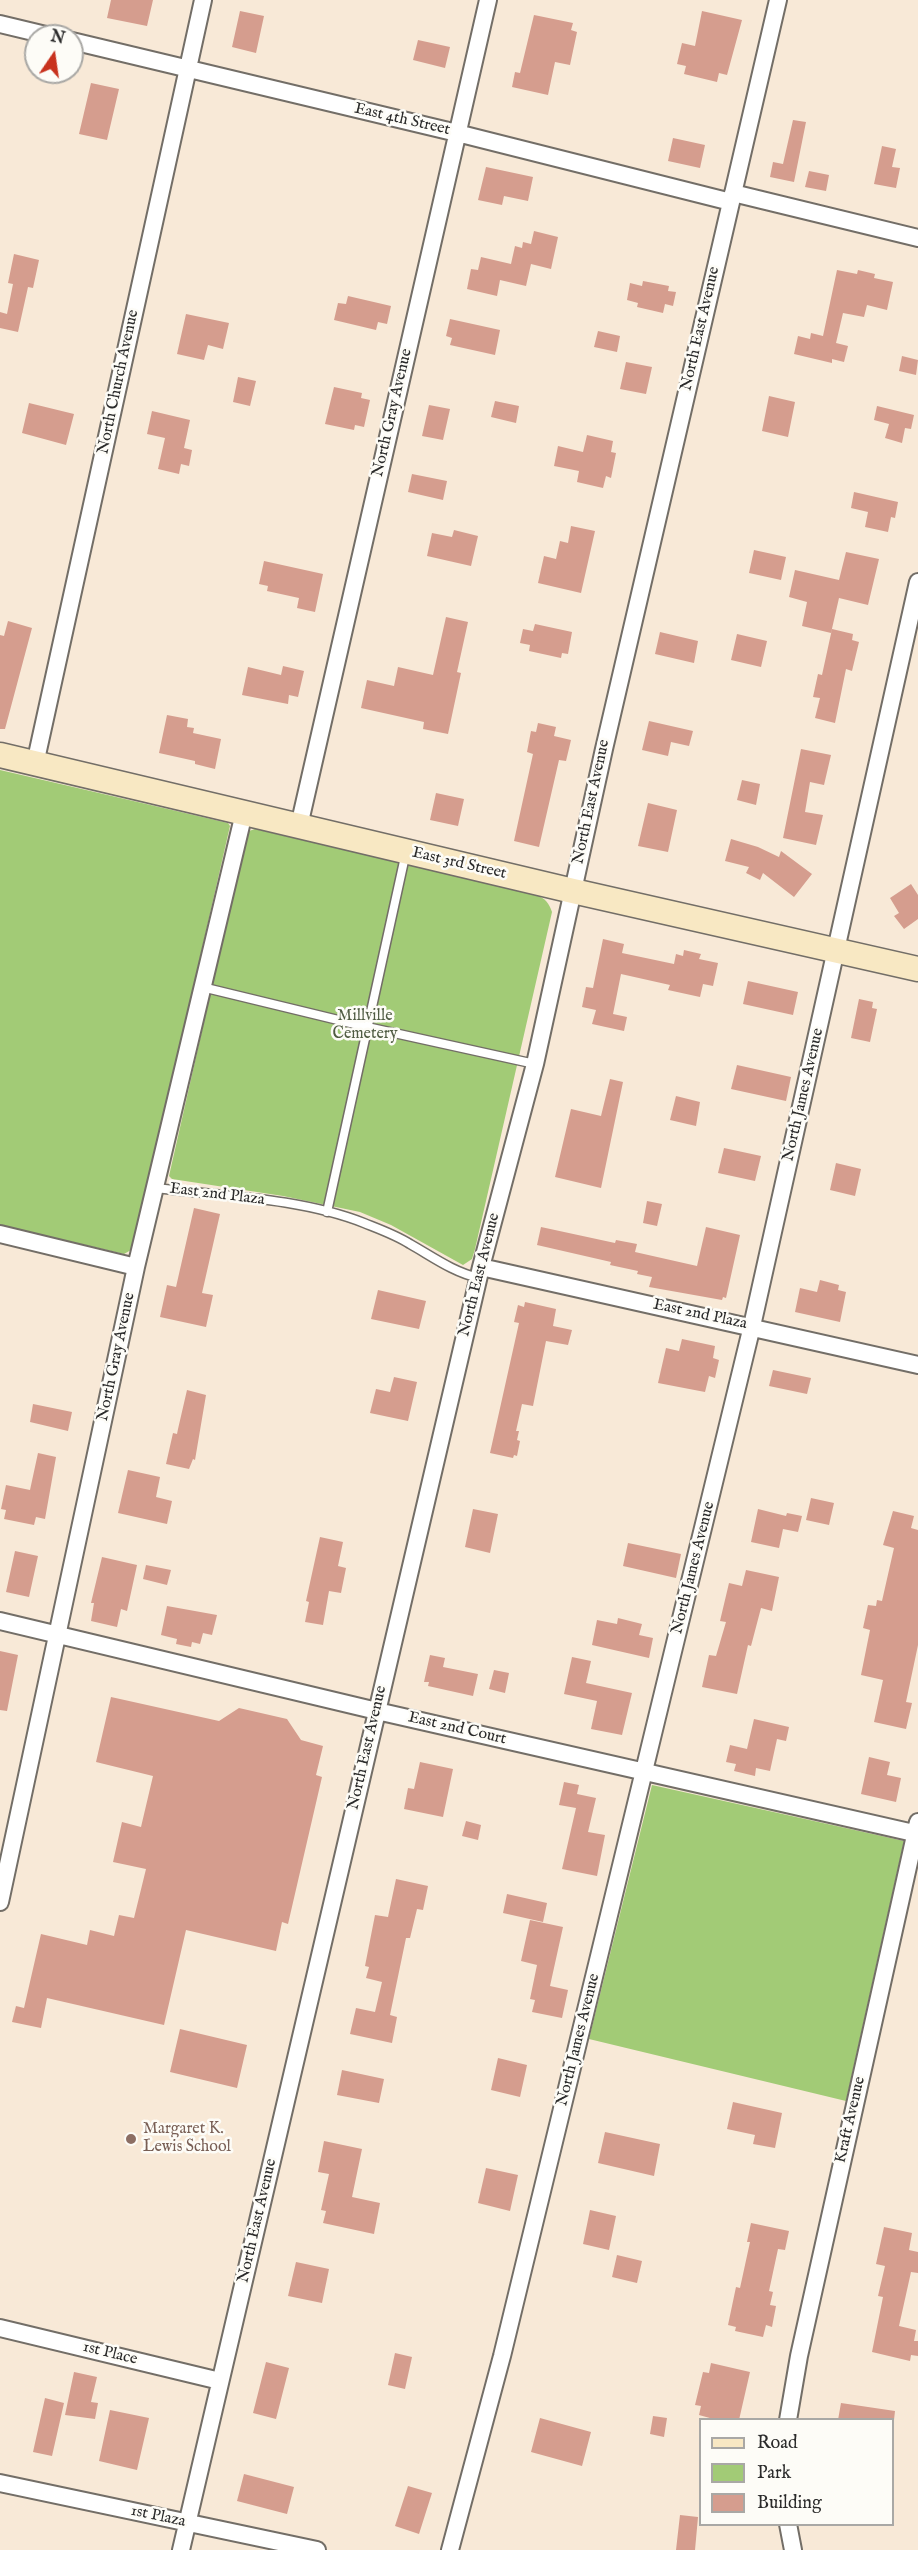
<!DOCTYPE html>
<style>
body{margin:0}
#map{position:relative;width:918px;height:2550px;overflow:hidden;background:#f8e9d7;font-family:"IM FELL English",serif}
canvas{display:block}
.legend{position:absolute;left:699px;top:2418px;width:195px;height:108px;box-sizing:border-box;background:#fdfcf7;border:2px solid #a9a8a5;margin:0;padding:8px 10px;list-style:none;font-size:18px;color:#2b2b2b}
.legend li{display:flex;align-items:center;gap:12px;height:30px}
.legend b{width:30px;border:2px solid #a9a8a5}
.north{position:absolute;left:24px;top:24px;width:60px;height:60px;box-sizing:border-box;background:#fdfcf7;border:2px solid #a9a8a5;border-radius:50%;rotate:13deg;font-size:16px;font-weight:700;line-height:24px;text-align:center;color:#2b2b2b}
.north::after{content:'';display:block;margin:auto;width:21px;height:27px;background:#c8321e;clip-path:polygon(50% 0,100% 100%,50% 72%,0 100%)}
</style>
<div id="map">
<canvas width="918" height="2550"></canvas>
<ul class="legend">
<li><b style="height:8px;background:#f8e8c3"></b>Road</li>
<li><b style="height:16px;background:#a2cb76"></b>Park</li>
<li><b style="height:16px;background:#d59d8e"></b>Building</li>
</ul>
<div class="north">N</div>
</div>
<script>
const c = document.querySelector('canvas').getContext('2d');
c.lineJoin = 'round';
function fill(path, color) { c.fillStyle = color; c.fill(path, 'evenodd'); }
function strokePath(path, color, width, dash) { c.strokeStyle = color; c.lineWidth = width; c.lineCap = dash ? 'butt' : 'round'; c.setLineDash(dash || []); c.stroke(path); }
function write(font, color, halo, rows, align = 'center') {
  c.font = font + ' "IM FELL English",serif'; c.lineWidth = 5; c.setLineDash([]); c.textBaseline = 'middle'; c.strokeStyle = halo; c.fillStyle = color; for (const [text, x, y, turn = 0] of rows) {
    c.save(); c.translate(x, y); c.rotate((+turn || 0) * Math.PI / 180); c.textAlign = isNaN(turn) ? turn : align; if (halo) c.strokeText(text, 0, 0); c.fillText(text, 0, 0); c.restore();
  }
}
const green = new Path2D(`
 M0 770 228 823 230 826 135 1242 131 1250 124 1254 0 1225Z
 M255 829 536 895C545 898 549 903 552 912L475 1249 472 1259 463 1265 391 1225 360 1212 283 1196 172 1179 169 1176 246 837 249 831Z
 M652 1785 904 1841 846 2101 589 2039Z`);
const building = new Path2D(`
 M111 0H153L147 26 107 18Z
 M240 11 264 16 256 53 232 47Z
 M702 11 742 20 727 75 719 73 717 82 684 74 686 66 677 64 682 43 695 46Z
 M534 15 573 23 571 30 577 32 570 65 555 62 548 95 512 87 515 72 520 73Z
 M418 40 450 47 445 68 413 60Z
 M91 83 119 89 107 140 79 134Z
 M793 120 806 122 794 182 770 177 773 162 783 164Z
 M673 138 705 145 700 168 668 161Z
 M882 146 896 149 892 167 900 168 896 188 874 184Z
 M486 167 533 177 528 201 504 196 502 205 478 200Z
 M809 171 829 175 826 191 805 187Z
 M534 231 558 237 551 269 531 264 526 286 500 280 497 296 467 289 471 269 478 270 481 257 511 264 515 246 522 248 523 242 531 244Z
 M14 254 39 260 33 288 28 287 18 332 0 328V312L7 314 13 284 8 283Z
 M837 270 857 274 858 270 875 274 874 278 893 282 887 310 867 305 864 317 843 313 836 343 848 346 844 362 832 359V363L794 354 798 336 810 339 811 333 823 336Z
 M643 281 669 286 668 291 676 292 673 306 665 304 663 313 637 307 638 303 627 300 630 283 642 286Z
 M348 296 391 306 387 324 378 322 376 330 334 320 338 303 346 304Z
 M186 314 229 323 223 349 208 345 204 360 177 354Z
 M450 319 500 330 495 355 450 345 452 338 446 336Z
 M598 331 620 336 617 352 594 347Z
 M902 356 918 360 916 375 899 371Z
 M626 362 652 367 646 394 620 389Z
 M238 377 256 381 250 406 233 402Z
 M334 387 362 393 361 398 370 400 364 427 355 425 354 430 325 424Z
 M769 396 795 402 788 437 762 431Z
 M495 401 519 406 516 423 491 417Z
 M29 403 74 414 66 445 22 433Z
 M429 405 450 409 443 440 422 436Z
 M877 406 914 415 911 429 905 428 902 443 885 438 889 424 874 420Z
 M152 411 190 420 184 448 192 450 189 466 181 464 179 474 158 469 165 438 147 434Z
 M587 435 613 441 611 452 616 453 611 478 606 476 603 488 577 482 579 471 554 466 558 446 583 452Z
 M412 474 447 481 443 500 408 492Z
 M854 492 898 502 895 518 891 517 888 532 865 527 868 512 851 508Z
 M571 526 595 531 581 593 538 583 544 556 556 559 560 541 568 543Z
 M454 530 478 536 471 566 427 556 432 533 452 537Z
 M754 550 786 557 781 580 749 573Z
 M846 552 879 559 868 605 839 598 831 633 802 626 807 602 789 597 795 570 839 580Z
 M264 561 323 574 315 612 297 608 299 598 267 591 268 586 259 584Z
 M446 617 468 622 457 672 461 673 448 734 423 729 424 722 361 708 367 680 394 686 398 667 433 675Z
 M8 621 32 628 5 729H0V635L4 636Z
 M535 624 572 632 568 654 562 653 561 658 529 651 530 645 520 643 523 629 533 631Z
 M832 629 853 634 852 640 859 642 852 671 846 669 835 723 815 718 820 698 813 697 818 674 822 675Z
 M660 632 698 641 694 663 655 654Z
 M737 634 767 641 761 667 731 660Z
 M283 666 304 671 298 697 289 695 288 704 242 695 248 667 281 675Z
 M167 715 188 719 187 727 194 728 193 733 221 739 215 769 195 764V761L159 753Z
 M649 721 693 731 689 746 671 742 668 756 642 750Z
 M538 723 556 727 554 736 571 740 566 761 559 760 539 847 514 841 533 754 527 752 531 731 536 732Z
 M801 749 831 755 824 785 810 782 805 812 823 815 816 845 783 838Z
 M742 780 760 784 756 805 737 800Z
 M436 793 464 799 458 826 430 820Z
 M648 803 677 810 668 852 638 846Z
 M731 839 758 847 779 857 781 851 812 874 794 897 763 873 760 880 746 873 749 867 725 861Z
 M911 884 918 895V919L904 929 894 916 899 913 890 898Z
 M603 939 624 944 622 953 674 964 676 954 683 956 684 950 701 954 699 959 718 963 713 986 703 984 700 997 668 990 670 985 621 974 613 1014 627 1017 624 1031 592 1024 596 1010 582 1007 586 987 593 988Z
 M748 981 798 992 793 1015 743 1004Z
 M859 999 873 1002 872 1008 877 1009 870 1042 851 1038Z
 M737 1065 791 1077 786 1101 731 1089Z
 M610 1079 623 1082 601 1188 555 1177 571 1109 601 1116Z
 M676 1096 700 1102 696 1126 670 1120Z
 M724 1148 761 1156 755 1181 718 1173Z
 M836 1163 861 1169 855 1196 830 1190Z
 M647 1201 662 1204 657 1226 643 1223Z
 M194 1208 220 1214 202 1293 213 1295 206 1327 160 1317 167 1285 176 1287Z
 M541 1227 615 1243 616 1240 637 1244 635 1252 697 1266 706 1227 740 1235 726 1298 723 1297 722 1300 649 1287 652 1277 637 1274 638 1271 610 1265 611 1262 537 1245Z
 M820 1280 839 1285 838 1290 846 1292 840 1322 795 1312 800 1288 817 1292Z
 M378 1290 426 1301 419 1329 371 1319Z
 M525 1302 556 1309 553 1326 572 1330 568 1345 546 1341 533 1406 522 1404 516 1431H519L517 1440 520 1441 517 1456 514 1455 513 1458 490 1453 519 1323 514 1322 518 1305 524 1307Z
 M682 1339 715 1346 713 1358 719 1360 715 1378 709 1376 705 1392 658 1383 666 1348 679 1351Z
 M773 1370 811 1378 807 1394 769 1386Z
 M394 1377 417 1382 408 1421 370 1413 376 1389 390 1392Z
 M187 1390 206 1395 195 1460 193 1459 189 1469 166 1464 173 1433 177 1434 178 1429Z
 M33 1404 72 1412 68 1431 30 1422Z
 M38 1453 56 1457 45 1519 36 1517 34 1525 4 1519 6 1510 1 1509 6 1485 30 1490Z
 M128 1470 160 1477 156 1497 172 1501 167 1524 118 1513Z
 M811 1498 834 1503 829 1525 806 1520Z
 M473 1509 498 1514 490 1553 465 1547Z
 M758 1509 786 1516 787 1513 802 1516 798 1532 783 1529 779 1548 751 1542Z
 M893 1511 914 1516 911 1528 918 1530V1645L906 1702 912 1703 906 1729 874 1722 883 1680 861 1675 870 1630 863 1628 868 1605 876 1606 877 1600 882 1601 894 1548 883 1545Z
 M320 1537 343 1542 338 1566 346 1568 341 1593 329 1591 323 1625 305 1622 309 1602 306 1601Z
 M628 1543 681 1554 676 1578 623 1566Z
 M15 1551 38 1556 29 1597 6 1592Z
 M102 1557 137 1565 127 1611 121 1609 117 1627 91 1621 94 1603H91Z
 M146 1565 171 1570 167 1585 143 1579Z
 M746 1570 779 1577 772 1611 761 1608 751 1646 748 1645 737 1694 702 1687 709 1655 716 1656 726 1622 720 1621 729 1583 742 1586Z
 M167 1606 217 1615 212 1635 203 1633 200 1644 192 1642 191 1647 176 1644 177 1639 161 1635Z
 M618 1618 642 1624 639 1635 653 1638 649 1658 592 1645 597 1620 617 1624Z
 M0 1651 18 1655 7 1711 0 1710Z
 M430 1655 445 1658 443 1667 478 1674 473 1696 428 1686 429 1682H424Z
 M572 1657 591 1661 586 1683 632 1693 622 1735 591 1729 597 1701 564 1694Z
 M494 1670 509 1673 505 1693 489 1689Z
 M111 1697 219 1721 239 1708 287 1719 301 1740 323 1746 316 1775 322 1777 288 1924 282 1922 276 1951 186 1930 164 2025 47 1998 41 2028 12 2022 16 2006 24 2008 41 1934 87 1945 90 1930 114 1936 119 1915 134 1918 146 1869 113 1862 122 1822 141 1827 153 1776 96 1762Z
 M754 1719 789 1727 786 1741 777 1739 770 1771 756 1768 755 1776 734 1771 736 1764 726 1762 730 1745 747 1749Z
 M869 1757 890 1762 887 1775 901 1778 896 1802 861 1794Z
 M420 1762 453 1769 443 1817 404 1809 408 1788 414 1789Z
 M564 1782 579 1785 577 1794 596 1798 588 1832 605 1835 597 1876 562 1869 576 1808 559 1805Z
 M466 1821 481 1825 478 1840 462 1836Z
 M396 1879 428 1886 423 1910 417 1909 410 1938H406L390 2015 397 2017 392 2043 350 2034 356 2008 375 2012 382 1982 366 1978 369 1967 365 1966 375 1915 388 1917Z
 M507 1894 547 1903 543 1922 503 1913Z
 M530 1920 563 1927 550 1986 568 1990 562 2018 532 2012 535 2000 530 1999 537 1965 521 1961Z
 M180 2029 247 2045 237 2088 170 2072Z
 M498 2058 527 2065 520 2097 491 2090Z
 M342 2070 384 2079 379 2103 337 2095Z
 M733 2102 782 2113 775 2148 753 2144 755 2135 727 2129Z
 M605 2132 660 2144 654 2176 598 2163Z
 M324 2141 362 2149 352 2197 380 2203 374 2234 323 2223 326 2211 321 2210 329 2174 318 2172Z
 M486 2168 518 2175 510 2211 478 2203Z
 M590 2210 616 2216 609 2250 583 2244Z
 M751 2223 789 2231 785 2250 778 2249 769 2291 773 2292 770 2305 776 2306 772 2327 766 2325 763 2337 735 2331 736 2327 728 2325 736 2287 740 2288 750 2242H747Z
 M884 2227 912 2233 909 2250 918 2252V2273L911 2272 899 2326 916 2330 914 2341H918V2356L911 2355 910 2361 872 2352 883 2297 878 2296 885 2266 876 2264Z
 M617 2255 642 2261 637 2283 612 2277Z
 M296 2262 329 2269 322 2303 288 2296Z
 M395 2353 412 2357 405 2389 388 2385Z
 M266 2362 289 2368 276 2419 253 2413Z
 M711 2363 750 2372 739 2420H717L699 2415 701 2406 695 2405 703 2372 709 2373Z
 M74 2372 97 2377 91 2402 98 2403 95 2419 65 2415Z
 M45 2398 64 2403 52 2456 33 2452Z
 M841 2403 895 2411 894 2420H838Z
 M110 2410 149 2418 137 2470 99 2461Z
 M653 2416 667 2418 664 2437 650 2434Z
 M540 2418 591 2432 582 2466 531 2452Z
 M244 2474 294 2487 287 2514 237 2501Z
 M408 2486 432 2493 419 2534 395 2526Z
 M680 2515 698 2517 695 2550H676Z`);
const lane = new Path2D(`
 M202 987 367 1027 535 1064
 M156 1188C222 1196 301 1198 364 1223 379 1229 396 1235 410 1244 433 1257 453 1272 479 1278
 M327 1212 406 852`);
const street = new Path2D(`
 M0 24 50 36
 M72 41 457 133 731 202
 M733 193 918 238
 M35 764 203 0
 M299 826 488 0
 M0 1234 136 1267
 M481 1267 918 1365
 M0 1621 377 1711 918 1834
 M0 1902 136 1267 244 813
 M0 2328 220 2381
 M788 2420 799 2356 918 1822
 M0 2483 317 2550
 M788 2524 793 2550
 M181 2550 481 1267 535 1064 604 749 778 0
 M450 2550 502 2356 752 1326 918 582`);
const secondary = new Path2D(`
 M0 755 573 891 918 969`);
const markers = [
 [131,2139,6,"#8d6e63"]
];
const streetNames = [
 ["East 4th Street",402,120,13],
 ["North East Avenue",701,329,-77],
 ["North Church Avenue",119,382,-78],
 ["North Gray Avenue",393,413,-77],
 ["North East Avenue",592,802,-78],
 ["East 3rd Street",459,864,13],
 ["North James Avenue",804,1095,-77],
 ["East 2nd Plaza",217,1195,7],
 ["North East Avenue",480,1275,-76],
 ["East 2nd Plaza",700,1315,12],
 ["North Gray Avenue",117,1357,-78],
 ["North James Avenue",694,1568,-76],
 ["East 2nd Court",457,1729,13],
 ["North East Avenue",368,1748,-77],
 ["North James Avenue",579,2040,-76],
 ["Kraft Avenue",851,2120,-77],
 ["North East Avenue",258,2221,-77],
 ["1st Place",110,2354,14],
 ["1st Plaza",158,2517,12]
];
const parkNames = [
 ["Millville",365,1017],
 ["Cemetery",365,1035]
];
const educationNames = [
 ["Margaret K.",143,2130],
 ["Lewis School",143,2148]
];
fill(green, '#a2cb76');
fill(building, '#d59d8e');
strokePath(lane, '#736e67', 11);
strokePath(street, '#736e67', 20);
strokePath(secondary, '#736e67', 27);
strokePath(lane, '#fff', 8);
strokePath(street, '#fff', 16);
strokePath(secondary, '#f8e8c3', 24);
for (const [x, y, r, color] of markers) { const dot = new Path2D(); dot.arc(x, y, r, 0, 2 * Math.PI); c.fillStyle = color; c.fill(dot); strokePath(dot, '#fdfcf7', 2); }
write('16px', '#2b2b2b', '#fdfcf7', streetNames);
write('16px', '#4f5b42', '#fdfcf7', parkNames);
write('16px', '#785e54', '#fdfcf7', educationNames, 'left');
</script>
